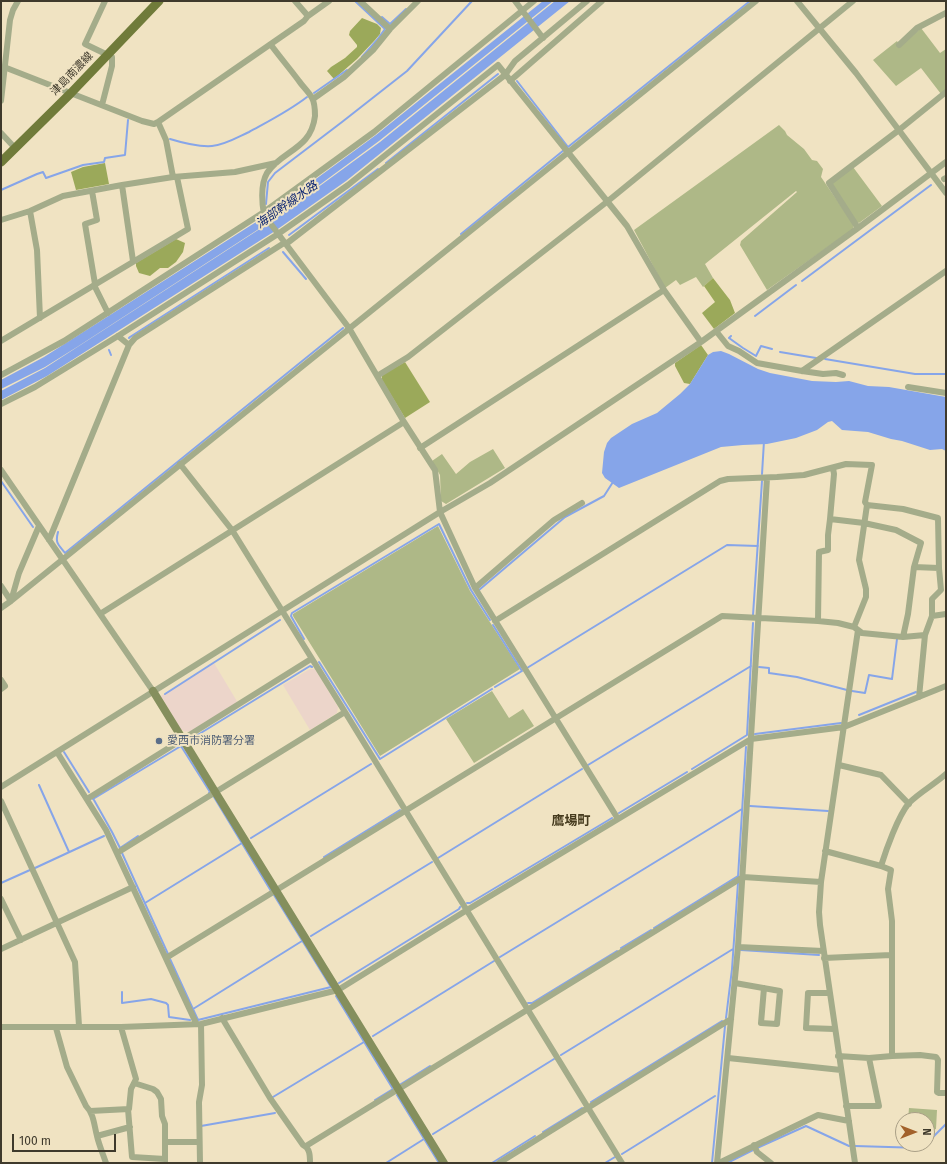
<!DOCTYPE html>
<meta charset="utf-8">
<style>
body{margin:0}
#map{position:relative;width:947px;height:1164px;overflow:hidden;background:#f0e3c2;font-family:"Fira Sans",sans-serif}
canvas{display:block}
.frame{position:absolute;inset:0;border:2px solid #3f3a2c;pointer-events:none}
.north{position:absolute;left:895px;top:1112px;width:40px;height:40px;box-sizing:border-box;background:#f0e3c2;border:1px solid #a99f86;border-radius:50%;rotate:90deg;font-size:11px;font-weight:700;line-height:16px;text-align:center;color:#3f3a2c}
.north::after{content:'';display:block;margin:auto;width:14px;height:18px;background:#a2612b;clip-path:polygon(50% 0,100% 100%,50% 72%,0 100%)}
.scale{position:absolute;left:12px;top:1134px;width:104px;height:18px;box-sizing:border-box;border:2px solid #3f3a2c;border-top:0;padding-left:5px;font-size:12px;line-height:14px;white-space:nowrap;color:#3f3a2c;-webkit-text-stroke:3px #f0e3c2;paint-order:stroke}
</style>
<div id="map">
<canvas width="947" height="1164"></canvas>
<div class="frame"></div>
<div class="north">N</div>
<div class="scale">100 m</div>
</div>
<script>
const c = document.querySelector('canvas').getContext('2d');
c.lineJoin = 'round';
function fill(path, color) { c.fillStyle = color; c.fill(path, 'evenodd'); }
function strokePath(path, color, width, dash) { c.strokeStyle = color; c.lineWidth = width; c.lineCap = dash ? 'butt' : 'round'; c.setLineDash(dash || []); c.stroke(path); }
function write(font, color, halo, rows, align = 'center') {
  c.font = font + ' "Fira Sans","Noto Sans JP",sans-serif'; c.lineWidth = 4; c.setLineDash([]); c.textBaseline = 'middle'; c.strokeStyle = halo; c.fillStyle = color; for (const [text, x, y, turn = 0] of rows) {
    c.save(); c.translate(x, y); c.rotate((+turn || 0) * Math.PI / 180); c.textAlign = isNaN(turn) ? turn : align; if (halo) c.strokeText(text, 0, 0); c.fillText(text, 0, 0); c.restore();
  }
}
const industrial = new Path2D(`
 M214 663 238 703 190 732 186 731 185 732 183 730H181L161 696Z
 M310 669H315L338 707 337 713 310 730 283 685Z`);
const green = new Path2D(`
 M921 28 940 53 946 49V90L941 94 921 68 896 86 873 60 897 41 900 46Z
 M779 125 785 131 787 135 804 149 812 160 817 161 823 169 821 177 854 225 853 229 767 290 740 245 741 241 797 192 796 191 705 264 713 278 703 287 696 277 680 285 676 280 665 288 634 230Z
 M853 167 882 206 859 223 857 222 832 186 833 181Z
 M493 449 505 468 446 504 441 501 440 475 432 461 442 454 456 474 470 462Z
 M438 526 470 591 520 669 380 756 293 616V614Z
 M492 691 509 718 523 709 534 726 474 763 446 719Z
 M909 1108 937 1110 936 1129 927 1132V1120H908Z`);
const forest = new Path2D(`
 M362 18 377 24 381 28 380 34 375 40 357 59 334 79 327 71 331 67 345 58 357 47V45L349 35 350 31Z
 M105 163 109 184 76 190 71 172 83 167Z
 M176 239 185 243 183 252 176 262 168 268H160L150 276 139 273 136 266V263Z
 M713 278 730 300 735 313 714 329 702 313 715 302 704 286Z
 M701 345 708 355 690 384 684 383 675 366V363Z
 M405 362 430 402 405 418 382 380V375Z`);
const water = new Path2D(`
 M543 1H553L379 141 268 223 77 347 45 367 1 389V380L44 357 264 217 376 135Z
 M555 1H570L346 181 275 231 47 376 1 400V391L45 368 269 223 380 142Z
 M721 351 729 354 758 369 770 373 812 381 836 382 849 381 868 386 889 387 946 397V451L942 449 930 450 902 441 891 439 868 432 842 430 832 421 828 422 817 430 796 438 767 444 743 445 721 447 619 488 605 478 602 473 604 452 607 443 611 438 632 424 657 413 680 394 690 384 708 355 713 352Z`);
const stream = new Path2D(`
 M355 1 385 29 377 40 362 57
 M382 17 390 24 406 9
 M517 81 568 147 750 1
 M314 93 347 70
 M170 139C183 143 198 147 212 146 225 145 238 137 249 132 269 121 289 111 307 97
 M386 163 498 74
 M1 190 37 174 43 172 46 178 83 165 104 162 105 158 125 155 128 120
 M266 204 268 182 275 173 342 122 407 71 472 1
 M461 234 564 150
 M289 235 378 169
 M283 252 306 279
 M802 281 931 185
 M755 316 796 285
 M731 336 729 338 743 348 756 356 761 346 772 349
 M129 338 130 337 269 248
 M109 350 111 355
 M780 352 816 358
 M825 359 915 374H946
 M762 474 764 441
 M1 481 33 527
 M58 532C55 543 58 544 65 553L343 328
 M479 590 565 517 604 496 613 482
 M753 615 762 481
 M493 625 522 671 495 687
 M304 639 291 616 292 613 439 524 471 590 490 620
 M319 662 380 759 492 689
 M759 667 769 668V673L797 677 847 690
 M527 668 727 545 758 546
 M852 691 865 693 869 675 892 679 897 639
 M165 694 280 620
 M859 715 916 692
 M755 734 841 723
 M191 739 310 666 312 667
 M64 752 89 792
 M588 765 751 666
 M692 769 747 735 753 623
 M39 785 69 852
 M214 797 271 891
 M93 799 181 746 210 792 209 793
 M94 800 112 832 120 848 138 836
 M750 806 828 811
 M619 813 687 772
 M251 838 371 764
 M122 853 168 954
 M324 857 400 810
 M438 858 582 769
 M35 868 104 836
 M738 877 746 747
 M1 883 30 870
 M145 903 242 843
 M467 903H470L612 818
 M654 928 738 876
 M311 936 432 862
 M621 948 651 930
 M741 950 819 955
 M500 957 742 809
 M170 959 198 1020 331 987 274 895
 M339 983 459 909 460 907
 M122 992V1003L151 999 166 1003 168 1005 169 1017 190 1020
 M336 996 393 1089 375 1100
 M528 1003H532L617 951
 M193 1009 302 941
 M726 1018 732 969 738 883
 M373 1036 494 961
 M561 1055 733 949
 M401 1084 430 1066
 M397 1095 439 1163
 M273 1097 364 1042
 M591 1102 722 1021
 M201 1126 275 1113
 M543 1132 582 1108
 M433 1134 554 1059
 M927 1143 946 1124
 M855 1146 922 1148 926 1144
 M757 1148 806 1126 849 1146
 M622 1154 715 1096
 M386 1163 424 1139
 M492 1163 535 1136
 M605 1163 615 1157
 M712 1163 725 1026
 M727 1163 753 1150`);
const street = new Path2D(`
 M360 1 390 29
 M515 1 543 38
 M797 1 856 73 946 193
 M308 16 329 1
 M271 45C280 57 290 69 299 81 303 87 309 92 312 98 315 103 315 111 315 116 311 150 282 150 267 173 260 185 262 203 264 215L349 328 404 422 435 470 440 512 475 588 618 819
 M899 45 917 28 946 13
 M4 67 142 121 154 124 158 122 304 21 308 16 295 1
 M510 81 602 1
 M313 99 344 77 373 50 390 29 418 1
 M1 101 10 20 13 10 18 1
 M102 105 112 66V57L85 44 105 1
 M158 122 166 140 173 177
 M1 133 15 148
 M944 179 946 178
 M122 185 133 261
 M92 191 97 220 85 224 95 284
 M30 211 37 250 40 318
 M1 220 30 211 63 196 122 185 173 177 235 172 276 163
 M858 228 829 183 899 130 946 92
 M286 244 505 75 515 61 587 1
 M94 285 108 313
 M716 331 728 346 739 351 757 363 802 371 823 374 836 373 843 375
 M1 341 188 229 177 177
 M129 345 135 338 284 243
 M802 371 946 271
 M1 375 64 341 264 212 374 132 534 1
 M377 376 408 357 608 201 853 1
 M908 387 946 393
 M1 404 35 387 118 336 278 234 348 185 498 65 627 226 664 290 701 342
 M420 448 664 290
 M180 464 232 530 345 712 622 1163
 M833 468 834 474 830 519 864 523 896 530 921 543 914 567
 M1 470 153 691
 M867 505 903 509 938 518 939 568
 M49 540 129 345 118 336
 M1 586 11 601 1 608
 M475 588 554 520 582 503
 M11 601 756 1
 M11 601 19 573 39 526
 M100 614 404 422
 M495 621 720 481 728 479 777 477 804 475 846 464 872 465 865 502 867 505 859 560 866 589V597L854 627
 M818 621 838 623 854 627 862 633 903 637 925 635 932 616 946 614
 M903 637 908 614 914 567 939 568 941 590 932 599V616
 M1 680 5 686 1 689
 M919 697 925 635
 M57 752 106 830 196 1023
 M839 765 881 775 909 804
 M1 787 440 512 490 483 701 342 858 228 946 162
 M87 799 311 659
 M1 801 75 962 79 1026
 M825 851 881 866
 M117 853 345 712
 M1 899 21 940
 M738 947 823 951
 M1 949 133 887
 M166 958 722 616 818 621 819 552 828 550V535L830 519
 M824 958 891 955
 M735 983 780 991 777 1024 761 1023 764 988
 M829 993H808L806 1028 834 1029
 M222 1018 270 1098 303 1145C310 1148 310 1156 310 1163
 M1 1027H121L201 1024 338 990 467 910 751 739 844 727 946 686
 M56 1028 67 1067 86 1106C94 1114 94 1125 97 1136 99 1145 103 1154 106 1163
 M838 1056 869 1058 892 1056V921L888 889 891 870 881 866C886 850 898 816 909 803 920 792 935 784 946 774
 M892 1056 920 1055 936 1057 938 1060 937 1092 939 1093H946
 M728 1058 841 1070
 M134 1083 153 1089 157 1092 161 1099 162 1116 165 1124V1163
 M846 1106H879L869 1058
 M128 1109 132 1157 165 1159
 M90 1111 129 1109 131 1089 136 1079 121 1027
 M97 1136 130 1127
 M166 1142H199
 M754 1145 757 1152 771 1163
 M306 1146 743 877 821 882
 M200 1163 199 1102 202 1085 201 1024
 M499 1163 731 1019
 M717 1163 738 947 767 478
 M719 1163 818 1115 849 1121
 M855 1163 820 925 819 912 821 882 858 630`);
const secondary = new Path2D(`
 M153 691 444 1163`);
const primary = new Path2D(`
 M1 162 71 93 159 1`);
const markers = [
 [159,741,4,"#5c6f8a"]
];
const streetNames = [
 ["津島南濃線",72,74,-46]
];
const serviceNames = [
 ["愛西市消防署分署",167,741]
];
const waterNames = [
 ["海部幹線水路",287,205,-35]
];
const quarterNames = [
 ["鷹場町",571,821]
];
fill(industrial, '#ecd5ca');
fill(green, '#aeb887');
fill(forest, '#9ba95a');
fill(water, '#86a5e9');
strokePath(stream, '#86a5e9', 2);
strokePath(street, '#a4ac8a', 6);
strokePath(secondary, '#858f5d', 8);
strokePath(primary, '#707b3a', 9);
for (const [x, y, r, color] of markers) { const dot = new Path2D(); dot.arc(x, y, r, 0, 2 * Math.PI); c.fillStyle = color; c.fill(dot); strokePath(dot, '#f0e3c2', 1.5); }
write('11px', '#3f3a2c', '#f0e3c2', streetNames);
write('11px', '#4e5e75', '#f0e3c2', serviceNames, 'left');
write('italic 12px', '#0c2572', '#f0e3c2', waterNames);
write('bold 13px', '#463b1e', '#f0e3c2', quarterNames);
</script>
